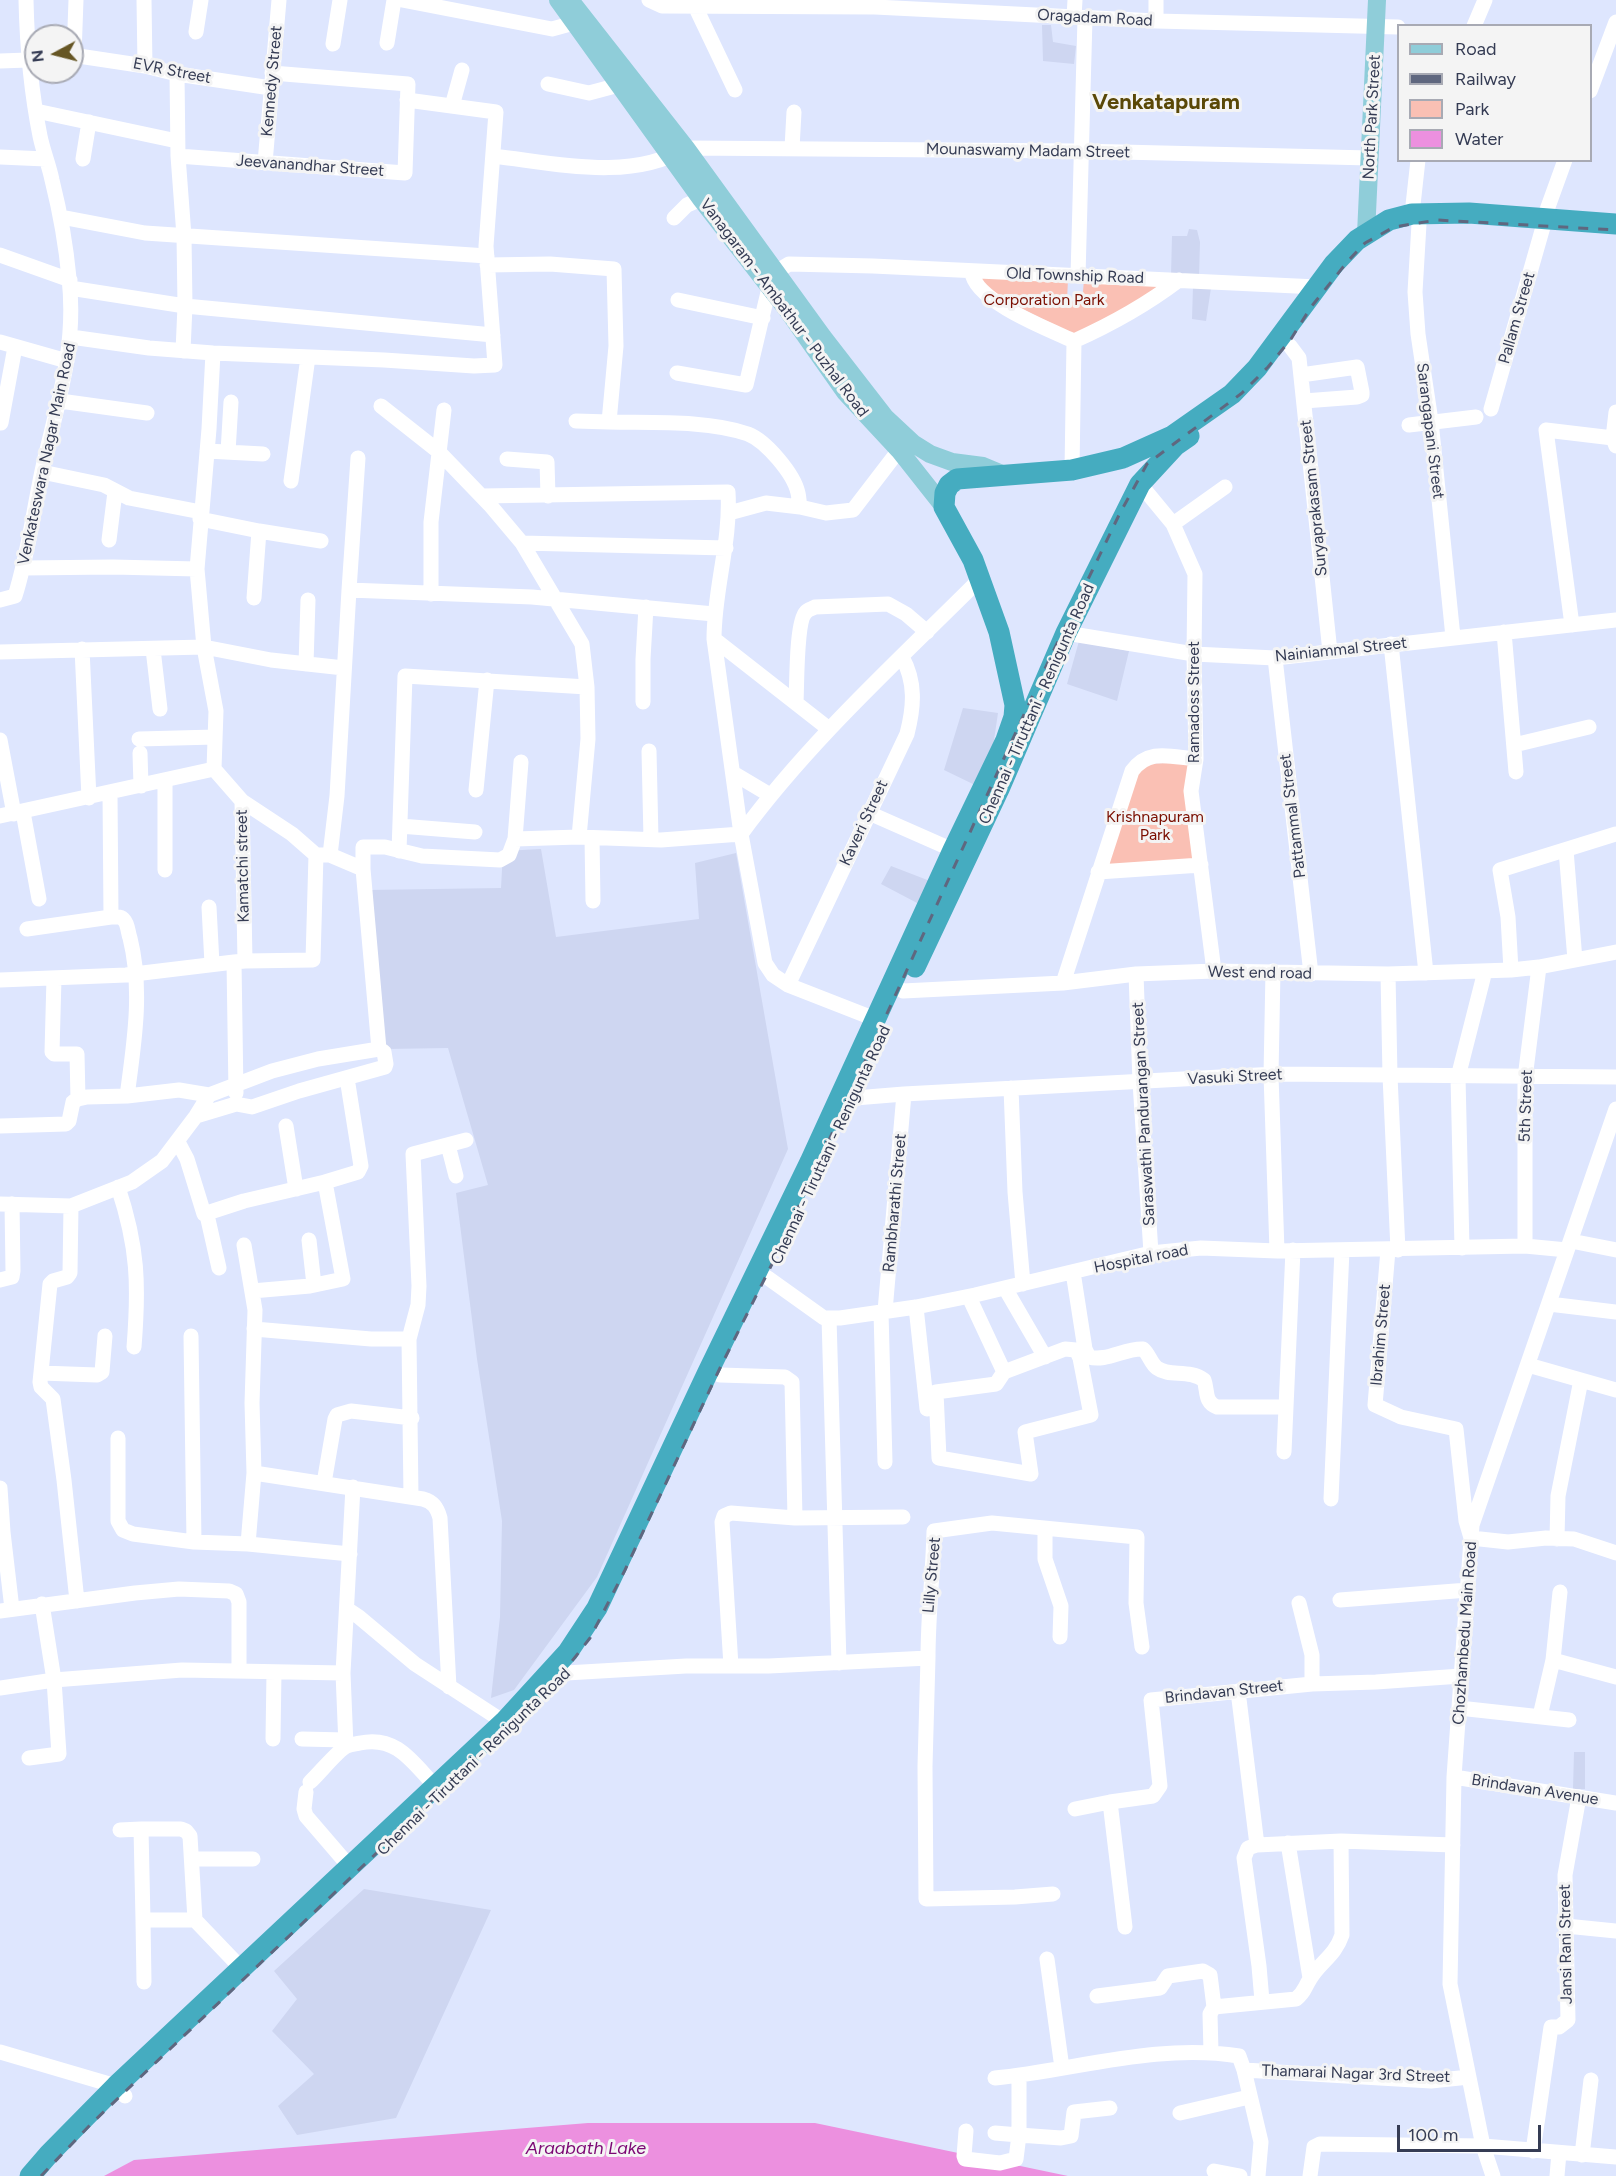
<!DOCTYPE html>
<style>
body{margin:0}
#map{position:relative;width:1616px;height:2176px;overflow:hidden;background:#dee6fe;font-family:Figtree,sans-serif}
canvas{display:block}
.legend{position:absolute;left:1397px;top:24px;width:195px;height:138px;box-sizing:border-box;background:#f4f4f4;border:2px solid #a8aab4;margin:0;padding:8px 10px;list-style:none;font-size:18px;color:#353c54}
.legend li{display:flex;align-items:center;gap:12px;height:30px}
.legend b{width:30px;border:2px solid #a8aab4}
.north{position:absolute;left:24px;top:24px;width:60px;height:60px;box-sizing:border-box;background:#f4f4f4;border:2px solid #a8aab4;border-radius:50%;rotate:263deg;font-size:16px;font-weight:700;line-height:24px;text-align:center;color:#353c54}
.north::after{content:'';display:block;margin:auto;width:21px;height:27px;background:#665624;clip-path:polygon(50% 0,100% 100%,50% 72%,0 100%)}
.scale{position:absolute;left:1397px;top:2125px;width:144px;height:27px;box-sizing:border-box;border:3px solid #353c54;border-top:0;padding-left:8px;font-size:18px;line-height:21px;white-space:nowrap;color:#353c54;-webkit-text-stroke:4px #f4f4f4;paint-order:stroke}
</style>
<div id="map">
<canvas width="1616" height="2176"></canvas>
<ul class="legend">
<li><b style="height:8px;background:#8fcdd9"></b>Road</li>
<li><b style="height:8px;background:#5f677f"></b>Railway</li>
<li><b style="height:16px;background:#fac0b4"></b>Park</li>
<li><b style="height:16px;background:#ec90df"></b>Water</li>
</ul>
<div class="north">N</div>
<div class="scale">100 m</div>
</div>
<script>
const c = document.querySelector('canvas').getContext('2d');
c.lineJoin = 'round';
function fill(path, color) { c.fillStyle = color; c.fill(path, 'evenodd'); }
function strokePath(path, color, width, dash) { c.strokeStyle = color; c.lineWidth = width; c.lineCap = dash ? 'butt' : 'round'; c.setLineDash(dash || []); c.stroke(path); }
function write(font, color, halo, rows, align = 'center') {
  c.font = font + ' Figtree,sans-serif'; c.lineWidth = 6; c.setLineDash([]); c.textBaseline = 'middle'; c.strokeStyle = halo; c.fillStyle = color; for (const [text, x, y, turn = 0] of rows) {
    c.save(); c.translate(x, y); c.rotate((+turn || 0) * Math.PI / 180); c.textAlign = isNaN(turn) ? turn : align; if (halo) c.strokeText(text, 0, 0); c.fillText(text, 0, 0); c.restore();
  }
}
const built = new Path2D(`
 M1042 25H1051L1053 42 1076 46 1074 64 1043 61Z
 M1189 229 1197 230 1200 242 1199 278 1171 276 1172 236H1187Z
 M1193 287 1211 288 1206 321 1192 319Z
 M1079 641 1129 651 1117 701 1067 684Z
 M963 708 998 713 993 747 975 785 944 770Z
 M541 849 556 937 699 919 695 863 736 853 788 1149 597 1577 514 1690 491 1698 500 1617 502 1521 477 1359 456 1193 488 1185 448 1048 386 1049 368 890 501 888 503 851Z
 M891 866 930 881 919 904 881 884Z
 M1574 1752H1585V1789H1573Z
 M364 1889 491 1910 396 2118 297 2135 278 2106 314 2074 272 2031 297 1999 274 1971Z`);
const green = new Path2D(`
 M980 275 1068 279 1067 301 1082 302 1084 280 1170 284 1077 336 986 291Z
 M1193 762 1197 863 1103 870 1140 764Z`);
const water = new Path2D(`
 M588 2123H815L1068 2176H104L134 2160Z`);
const minor = new Path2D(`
 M144 0 145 66
 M402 0 552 29 574 23
 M649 0 662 6 875 7 1156 21 1398 27
 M1156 0V21
 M695 6 735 90
 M1074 17 1075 0
 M1474 26 1485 0
 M196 32 201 0
 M387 43 394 0
 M333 44 340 0
 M72 55 145 66 177 74 271 88
 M74 55 76 0
 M0 61 28 60
 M177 74 178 156 184 236 185 306 183 351
 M548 84 589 93 619 85
 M1590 91 1616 22
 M452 106 462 70
 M36 111 177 141
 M792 148 794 112
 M178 156 405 173 408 84 272 73
 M493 156C555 163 630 182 686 148L1080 151 1370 158
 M0 157 46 159
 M83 159 89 122
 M265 163 279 0
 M1412 214 1418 160
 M61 217 145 233 487 256
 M674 218 687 205 701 199
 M1544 218 1565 160
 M1419 224 1415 292 1418 334 1431 421 1453 637
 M0 255 70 280
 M487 265 550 264 614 269 616 346 609 422C651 423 708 420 748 434 766 441 794 474 798 493 799 497 799 502 800 507
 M972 272C974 301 1050 330 1074 341 1112 324 1146 305 1179 280
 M1078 276 1085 18
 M766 278 789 264 873 266 1317 287
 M70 288 185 306 493 335
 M678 300 763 318
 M71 337 149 348 213 353 384 360 474 366 495 365 486 246 496 112 407 100
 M0 342 67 361
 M1290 346 1299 358 1330 652
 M213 353 209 429 197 569 204 647 216 711 214 769 242 801 292 834 316 855H330L363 869V847H385L422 856 500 860 509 855 515 839 579 837 661 840 741 834C810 740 898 661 980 579
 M677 373 746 385 769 288
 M1301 375 1357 367 1362 392V395L1357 397 1304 401
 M60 401 147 413
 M381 406 438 451 490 505 522 543 582 644 587 687 588 739 579 837
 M1491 409 1543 227
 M1616 412 1613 438 1616 446
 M576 421 609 422
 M1 423 15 347
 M1409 425 1476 417
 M207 451 263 454
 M228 452 231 402
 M507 459 547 462 548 496
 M1072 470 1074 341
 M42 472 104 485 129 498 201 512
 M291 481 308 357
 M1140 484 1173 524 1195 574 1194 654 1196 759 1191 791 1214 971
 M482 496 728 492C731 542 714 589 714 639L741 834 765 963 773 975 788 985 875 1019
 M729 513 766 503 800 507 826 513 853 510 899 450
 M200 519 259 531 321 541
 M1173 524 1225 487
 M109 540 115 492
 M522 543 726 548
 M24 568 113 567 197 569
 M349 590 358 458
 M431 594V522L444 410
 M254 598 259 531
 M0 600 15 596C28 555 33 513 42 471 57 404 77 348 69 278 66 245 60 212 52 180 49 165 43 151 40 136 31 91 27 46 26 0
 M1572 625 1546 430 1613 438
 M1504 632 1516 772
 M1066 633 1194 654 1275 658 1616 620
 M714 639 829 729
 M1391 644 1426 973
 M82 649 89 798
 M153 649 160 709
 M0 652 204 647 271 660 344 668
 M1275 658 1311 974
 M306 664 308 600
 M643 702V659L646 607
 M796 702C797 686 796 621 806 612 808 609 812 609 815 607L888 604 906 614 927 632
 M139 739 215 737
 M0 740 14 814
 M1514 745 1589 727
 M649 751 651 839
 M140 753 141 786
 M733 773 770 795
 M165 781V870
 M476 790 487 680
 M110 793 111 917
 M23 812 39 899
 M869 813 953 850
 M0 816 214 769
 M400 826 475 832
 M592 838 593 901
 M515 839 521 762
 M1566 850 1575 960
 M399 851 405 676 587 687
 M330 855 337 796 349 590 532 597 714 614
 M1098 872 1201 865
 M209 907 212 964
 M27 929 111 917C116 917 121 916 124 920 128 924 128 933 130 938 143 990 134 1044 127 1096
 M245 961 313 960 316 855
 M1511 970 1508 917 1500 870 1616 834
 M1273 971 1271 1075 1277 1251
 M1136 974 1140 1082 1151 1253
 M1388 974 1390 1076 1398 1250
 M54 978 52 1052 54 1054H77L78 1099
 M0 980 126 975 234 962
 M1063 983 1132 771C1149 748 1171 757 1196 759
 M891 984 903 991 1063 983 1136 974 1214 971 1388 974 1511 970 1539 967 1616 952
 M788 985 907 734C914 707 916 682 902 657
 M1011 1088 1015 1192 1023 1284
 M236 1093 234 962 245 961 242 801
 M841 1093 855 1098 904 1094 1276 1074 1616 1077
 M196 1116 236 1104 252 1107 299 1091 385 1067 386 1064 384 1052 379 1049 363 869
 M0 1126 66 1124 69 1121 73 1102 78 1099 87 1097 127 1096 179 1090 209 1095
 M286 1126 296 1189
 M178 1142 187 1159 204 1214 244 1201 325 1182
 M448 1145 456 1176
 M118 1187C138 1247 139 1285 134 1347
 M0 1204 71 1206 132 1182 162 1161 196 1116 209 1095 272 1071 318 1059 379 1049
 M71 1206 70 1273 67 1277 53 1281 50 1284 40 1382 41 1387 53 1399 64 1480 77 1601
 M207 1215 219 1268
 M309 1240 314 1285
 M1571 1241 1616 1250
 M244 1245 255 1310 252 1403 254 1473 248 1544
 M1525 1246V1078L1539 967
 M1462 1248 1458 1077 1485 971
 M1388 1250 1375 1405 1401 1417 1456 1429 1466 1521 1471 1538 1508 1542 1546 1538 1574 1539 1616 1553
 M1073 1272 1085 1349 1089 1357C1106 1362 1125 1348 1143 1349 1149 1354 1151 1364 1157 1368 1169 1377 1189 1369 1204 1380 1208 1391 1204 1402 1217 1407H1286
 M768 1278 824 1318H840L916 1307 975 1295 1151 1253 1201 1248 1277 1251 1525 1246 1567 1250
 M0 1280 12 1277 13 1271 12 1204
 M1005 1288 1045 1357
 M252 1291 310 1286 343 1279 325 1182 358 1172 361 1166 347 1078
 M969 1297 1004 1372
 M1549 1304 1616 1312
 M916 1307 927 1409
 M885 1311 904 1094
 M881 1312 885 1462
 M829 1318 839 1663
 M254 1329 371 1339H409L411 1497
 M191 1336 194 1542
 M409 1339 418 1305 419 1286 413 1154 466 1140
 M1065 1349 1076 1350 1080 1358 1091 1415 1025 1432 1031 1474 939 1458 936 1392 996 1384 1004 1372Z
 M1528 1365 1616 1390
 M41 1373 97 1375 102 1372 105 1336
 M720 1375 785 1377 792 1382 795 1518
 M118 1438V1521L123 1530 133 1534 194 1542 248 1544 350 1554
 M1284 1452 1293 1250
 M254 1473 423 1499C433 1502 437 1507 440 1518L449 1687
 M324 1483 335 1419 337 1415 351 1411 412 1418
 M0 1488 3 1532
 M1331 1499 1342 1250
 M1045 1529V1559L1061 1606 1060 1637
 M0 1532H3L12 1609
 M1557 1539 1558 1496 1581 1380
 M1340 1600 1468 1590
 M1299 1603 1312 1655V1684L1376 1682 1461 1676
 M347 1609 359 1617 415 1664 504 1722
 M0 1611 135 1593 179 1589 229 1591 236 1594 239 1602V1671
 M928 1658C928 1615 933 1573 934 1531L992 1523 1137 1537 1136 1603 1142 1647
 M1553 1660 1616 1677
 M556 1665 566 1673 686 1666H769L928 1658 925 1766 926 1899 1015 1897 1053 1894
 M731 1666 722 1522 724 1516 731 1513 795 1518 903 1517
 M0 1688 54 1680 182 1670 343 1673
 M1238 1691 1257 1845
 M1459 1708 1569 1720
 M1540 1716 1553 1660 1560 1592
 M273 1739 274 1672
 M302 1739 346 1740
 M346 1746 343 1673 353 1487
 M29 1758 59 1754 54 1680 42 1604
 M1454 1777 1616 1803
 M310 1782C319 1774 338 1750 347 1746 351 1744 356 1744 360 1743 397 1735 413 1763 436 1787
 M306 1792 304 1809 306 1816 349 1866
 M1075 1809 1110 1802
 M120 1830 141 1829
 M1288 1843 1310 1978
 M192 1859H253
 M143 1920 144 1982
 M195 1920 190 1836 186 1831 181 1829H141L143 1920H195L241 1968
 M1566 1926 1616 1931
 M1125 1927 1110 1802 1153 1796 1160 1786 1151 1700 1312 1684
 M1047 1959 1062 2068
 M1097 1996 1160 1988 1168 1976 1203 1971 1210 1975 1214 2007
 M1262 2001 1259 1966 1244 1858 1248 1848 1257 1845 1341 1841 1453 1845
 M0 2052 116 2086 125 2096
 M1211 2052 1210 2014 1214 2007 1296 1999C1305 1992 1304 1988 1310 1979 1320 1962 1335 1956 1342 1935L1341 1841
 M1244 2070 1431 2081 1469 2077
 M1019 2076V2135L1061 2138 1071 2136 1074 2112 1110 2108
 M995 2078C1076 2070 1157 2043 1239 2056L1244 2070 1261 2142 1258 2176
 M1180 2113 1249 2097
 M966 2131 964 2156 965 2159 1000 2163 1016 2159 1019 2135 995 2133
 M1533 2151 1551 2027H1559L1568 2020 1565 1875 1579 1797
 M1582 2155 1591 2080
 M1214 2171 1240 2176
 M1310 2176 1314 2147 1320 2144 1483 2146 1616 2157
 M1493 2176 1483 2146 1450 1984 1454 1777 1472 1525 1616 1109
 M1557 2176 1559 2153`);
const major = new Path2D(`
 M558 0 701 199 788 311 845 392 899 450 944 507
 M570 0 686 148 823 337 885 417 914 444 930 454 952 462 983 466 1007 476
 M1366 234 1377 0`);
const highway = new Path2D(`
 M915 967 999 789 1066 633 1140 484 1176 445 1189 436
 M30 2176 49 2154 116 2086 504 1722 568 1652 597 1608 708 1372 810 1162 953 850 1006 740 1014 717 1015 705 999 632 973 560 944 507 945 493 949 485 957 479 1072 470 1123 458 1172 436 1232 394 1257 368 1334 264 1357 240 1389 220 1412 214 1469 213 1616 224`);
const rail = new Path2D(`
 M41 2176 92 2123 151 2067 463 1771 569 1665 590 1638 625 1570 720 1368 774 1260 1049 660 1120 513 1147 464 1242 393 1268 367 1291 339 1311 307 1348 261 1365 243 1394 227 1437 220 1616 230`);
const streetNames = [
 ["Oragadam Road",1095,18,3],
 ["EVR Street",172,71,11],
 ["Kennedy Street",272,81,-85],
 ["North Park Street",1372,117,-87],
 ["Mounaswamy Madam Street",1028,151,1],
 ["Jeevanandhar Street",310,166,4],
 ["Old Township Road",1075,276,2],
 ["Vanagaram - Ambathur - Puzhal Road",784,308,53],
 ["Pallam Street",1517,318,-74],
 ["Sarangapani Street",1430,431,83],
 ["Venkateswara Nagar Main Road",47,454,-78],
 ["Suryaprakasam Street",1314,498,-96],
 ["Nainiammal Street",1341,650,-6],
 ["Ramadoss Street",1194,702,-90],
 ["Chennai - Tiruttani - Renigunta Road",1037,704,-66],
 ["Pattammal Street",1293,816,-97],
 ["Kaveri Street",864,823,-65],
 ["Kamatchi street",243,866,-91],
 ["West end road",1260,973,1],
 ["Vasuki Street",1235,1077,-3],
 ["5th Street",1526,1106,-88],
 ["Saraswathi Pandurangan Street",1144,1114,-93],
 ["Chennai - Tiruttani - Renigunta Road",831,1145,-65],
 ["Rambharathi Street",895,1203,-85],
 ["Hospital road",1141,1259,-11],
 ["Ibrahim Street",1381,1335,-85],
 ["Lilly Street",932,1575,-85],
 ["Chozhambedu Main Road",1465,1633,-86],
 ["Brindavan Street",1224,1692,-6],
 ["Chennai - Tiruttani - Renigunta Road",474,1762,-44],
 ["Brindavan Avenue",1535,1790,9],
 ["Jansi Rani Street",1566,1944,-91],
 ["Thamarai Nagar 3rd Street",1356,2074,2]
];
const parkNames = [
 ["Corporation Park",1044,300],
 ["Krishnapuram",1155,817],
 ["Park",1155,835]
];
const waterNames = [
 ["Araabath Lake",586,2149]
];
const districtNames = [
 ["Venkatapuram",1166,103]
];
fill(built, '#ced6f1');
fill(green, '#fac0b4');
fill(water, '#ec90df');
strokePath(minor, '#fff', 15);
strokePath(major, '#8fcdd9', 18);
strokePath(highway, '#45acc0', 21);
strokePath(rail, '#5f677f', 3, [10, 10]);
write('16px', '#353c54', '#f4f4f4', streetNames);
write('16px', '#7a0e00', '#f4f4f4', parkNames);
write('italic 18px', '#7b0773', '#f4f4f4', waterNames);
write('bold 22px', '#5a4807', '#f4f4f4', districtNames);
</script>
